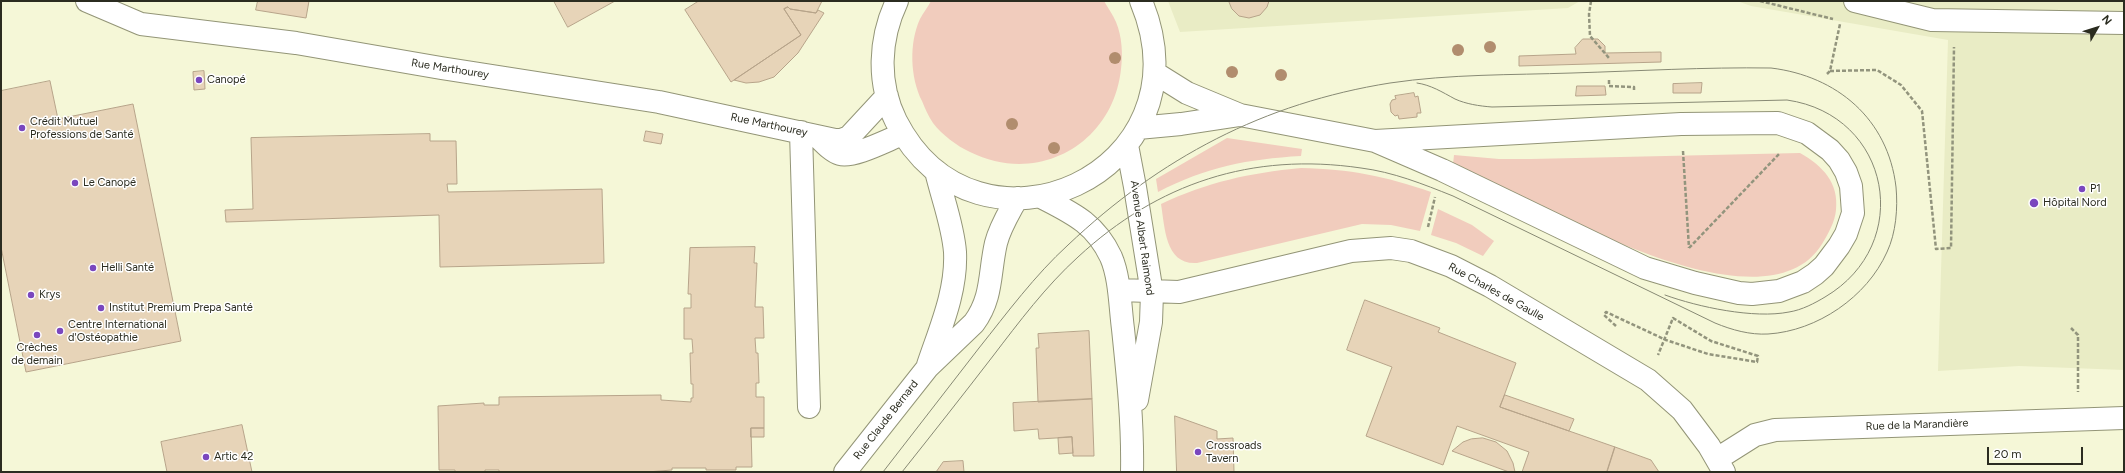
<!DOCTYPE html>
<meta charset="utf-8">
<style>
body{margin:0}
#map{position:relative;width:2125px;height:473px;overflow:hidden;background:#f5f7d7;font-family:Figtree,sans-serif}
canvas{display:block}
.frame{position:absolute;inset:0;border:2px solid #2b2c20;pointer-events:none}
.north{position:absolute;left:2077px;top:8px;width:40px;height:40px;-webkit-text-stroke:3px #fff;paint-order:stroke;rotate:51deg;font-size:11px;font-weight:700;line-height:16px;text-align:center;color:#2b2c20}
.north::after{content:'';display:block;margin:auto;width:14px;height:18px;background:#2b2c20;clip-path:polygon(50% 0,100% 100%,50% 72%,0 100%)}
.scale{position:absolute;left:1987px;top:447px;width:96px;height:18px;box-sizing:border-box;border:2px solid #2b2c20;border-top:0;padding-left:5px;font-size:12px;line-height:14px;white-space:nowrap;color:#2b2c20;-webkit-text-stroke:3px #fff;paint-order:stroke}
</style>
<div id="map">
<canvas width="2125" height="473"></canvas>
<div class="frame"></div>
<div class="north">N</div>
<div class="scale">20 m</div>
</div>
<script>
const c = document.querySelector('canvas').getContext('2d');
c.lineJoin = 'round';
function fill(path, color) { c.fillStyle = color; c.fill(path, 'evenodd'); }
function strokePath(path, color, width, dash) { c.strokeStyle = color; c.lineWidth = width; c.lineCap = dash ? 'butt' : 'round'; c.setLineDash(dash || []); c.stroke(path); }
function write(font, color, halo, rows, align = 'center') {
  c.font = font + ' Figtree,sans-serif'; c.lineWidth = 3; c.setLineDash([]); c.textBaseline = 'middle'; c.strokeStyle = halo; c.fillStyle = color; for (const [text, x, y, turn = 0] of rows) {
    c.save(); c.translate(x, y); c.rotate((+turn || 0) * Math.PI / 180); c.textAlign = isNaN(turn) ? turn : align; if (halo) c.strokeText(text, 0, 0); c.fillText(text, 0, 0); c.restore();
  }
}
const built = new Path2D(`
 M1168 1H1580L1568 8 1180 32Z
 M1737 1H2124V370L2019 366 1938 371 1948 40 1751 6Z`);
const green = new Path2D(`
 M931 1H1104C1108 8 1113 15 1116 22 1122 36 1123 54 1121 69 1113 144 1038 186 970 152 957 146 942 135 933 123 928 116 925 108 922 101 910 77 909 43 920 19 923 13 928 7 931 1Z
 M1227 138 1302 149 1301 156C1248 159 1206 167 1158 192L1156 179Z
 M1800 153C1823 166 1839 183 1836 210 1835 222 1828 234 1822 244 1773 324 1601 236 1540 206 1511 192 1482 178 1453 164L1454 155 1499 159H1531Z
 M1301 168C1350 169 1385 176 1431 192L1420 231 1391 225 1362 224 1197 263C1165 265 1165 228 1161 204 1208 182 1249 173 1301 168Z
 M1438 209 1472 225 1494 241 1483 256 1456 243 1431 235Z`);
const building = new Path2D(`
 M258 1H309L306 18 256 10Z
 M554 1H615L568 27Z
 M699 1H822L816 13 790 9 788 7 784 9 801 35 731 82 685 10Z
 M1229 1H1269L1267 7 1260 15 1249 18 1239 16 1232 9Z
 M788 7 790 9 816 13 818 10 824 13 798 53 774 77 759 82 746 83 734 80 801 35 784 9Z
 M1583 39H1598L1605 46V53L1661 52V62L1519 66V56L1576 54 1575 48Z
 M204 71 205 89 194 90 193 72Z
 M50 81 58 119 133 104 181 341 26 372 1 247V91Z
 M1702 83 1701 93H1673V84Z
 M1577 86H1605L1606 95 1576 96Z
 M1414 93 1415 97 1418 96 1421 113H1417V117L1399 119 1398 115 1395 116 1391 112 1390 104 1392 100 1396 99 1395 96Z
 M646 131 663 134 661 144 644 141Z
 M430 134V141H456L457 184H447L448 192 602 189 604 263 440 267 439 215 226 222 225 210 253 209 251 138Z
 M755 247 754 263H757L755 307H763L764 338H755L756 353H758L759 383H756V397H764V428H751L752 467H736V470H706V468H672V470L647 472H499V470H485V472H455V470H439L438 406 484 403V405H499V397L661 395V400L691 402V398H693V384H691L690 353H693L692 339H684V308H691V294H688L690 248Z
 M1365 300 1440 328 1438 332 1516 363 1500 407 1615 447 1607 472H1522L1529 452 1457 426 1443 465 1366 436 1392 367 1347 350Z
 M1089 331 1092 399 1038 402 1036 348H1039L1038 334Z
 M1505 395 1574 419 1569 431 1500 407Z
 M1092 399 1094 456H1073L1072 437 1039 439 1038 429 1014 431 1013 403Z
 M1175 416 1217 431V439L1233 438 1234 472H1177Z
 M242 425 252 472H167L161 442Z
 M751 428H764V437H751Z
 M1072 437 1073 453 1059 454 1058 438Z
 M1483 438 1496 442 1507 451 1513 463 1515 472H1509L1452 451 1463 442 1471 439Z
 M1615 447 1651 460 1659 472H1607Z
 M963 461 964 472H936L943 462Z`);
const path = new Path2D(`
 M1591 1 1589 14 1590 36 1609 58
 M1760 1 1833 19
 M1830 71 1877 70 1901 85 1922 111 1936 249 1951 248 1954 47
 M1827 74 1830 71 1840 24
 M1609 80V86L1634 87V92
 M1683 151 1689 248
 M1428 227 1435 197
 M1689 248 1780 153
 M1616 326 1604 315 1606 312 1666 340 1708 354 1757 362 1758 356 1711 341 1673 318 1658 355
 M2071 328 2078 335V392`);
const minor = new Path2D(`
 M87 1 141 24 296 43 441 68 659 102 835 140H841L849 137 887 96
 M897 1C879 39 877 83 896 121 977 279 1213 173 1141 1
 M1855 1 1932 20 2124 23
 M1155 73 1187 93 1240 115 1375 141 1442 170 1645 268 1695 283 1739 293 1752 294 1779 291 1803 282 1815 274 1824 266 1839 246 1846 234 1853 213 1851 186 1846 172 1839 160 1830 150 1807 133 1778 123 1681 124 1375 141
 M1138 128 1181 124 1240 115
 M801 132 809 407
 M820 139C826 145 833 152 840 154 854 158 889 139 903 134
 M1127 145 1135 187 1152 293 1151 322 1137 400
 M1041 197C1072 213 1095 223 1111 257 1120 278 1120 306 1123 329 1128 377 1133 424 1132 472
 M1119 290 1179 292 1351 251 1391 248 1411 251 1451 266 1490 286 1648 380 1682 410 1709 446 1724 472
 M928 365C940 329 957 291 955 252 953 225 942 197 936 171
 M1717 459 1755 435 1775 430 2124 418
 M845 472 928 367 974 323C993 297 989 273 996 243 1000 227 1009 213 1017 198`);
const tram = new Path2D(`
 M1417 83C1431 85 1442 92 1455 99 1466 104 1479 106 1492 107L1787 100C1891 115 1915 244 1825 297 1815 303 1802 310 1789 312 1754 319 1698 307 1665 295
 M883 472C915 431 947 389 979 348 1007 313 1035 275 1068 245 1160 158 1264 103 1390 83 1450 74 1512 75 1572 73 1639 71 1705 67 1771 68 1837 76 1888 119 1896 187 1898 208 1896 233 1887 252 1867 297 1817 331 1768 334 1750 335 1732 330 1715 323L1453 196C1423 184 1393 172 1361 168 1252 152 1158 183 1078 257 1046 286 1019 322 993 356 963 395 933 433 902 472`);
const trees = [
 [1490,47],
 [1458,50],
 [1115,58],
 [1232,72],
 [1281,75],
 [1012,124],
 [1054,148]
];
const markers = [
 [199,80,4,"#7a47be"],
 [22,128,4,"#7a47be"],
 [75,183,4,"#7a47be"],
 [2082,189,4,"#7a47be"],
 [2034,203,5,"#7a47be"],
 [93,268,4,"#7a47be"],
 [31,295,4,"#7a47be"],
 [101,308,4,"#7a47be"],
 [60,331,4,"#7a47be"],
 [37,335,4,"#7a47be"],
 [1198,452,4,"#7a47be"],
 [206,457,4,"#7a47be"]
];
const streetNames = [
 ["Rue Marthourey",450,69,9],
 ["Rue Marthourey",769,125,12],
 ["Avenue Albert Raimond",1142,238,82],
 ["Rue Charles de Gaulle",1496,292,29],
 ["Rue Claude Bernard",886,420,-52],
 ["Rue de la Marandière",1917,425,-2]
];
const poiNames = [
 ["Canopé",207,80],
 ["Crédit Mutuel",30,122],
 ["Professions de Santé",30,135],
 ["Le Canopé",83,183],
 ["P1",2090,189],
 ["Hôpital Nord",2043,203],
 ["Helli Santé",101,268],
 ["Krys",39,295],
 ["Institut Premium Prepa Santé",109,308],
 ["Centre International",68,325],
 ["d'Ostéopathie",68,338],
 ["Crèches",37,348,"center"],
 ["de demain",37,361,"center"],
 ["Crossroads",1206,446],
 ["Tavern",1206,459],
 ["Artic 42",214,457]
];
fill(built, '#e9ecc5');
fill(green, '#f1ccbd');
fill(building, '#e7d4b8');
strokePath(building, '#b7a48a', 1);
strokePath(minor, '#939577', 24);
strokePath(path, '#92947d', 2.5, [4, 2]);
strokePath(minor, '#fff', 22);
strokePath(tram, '#878974', 1);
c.fillStyle = '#b18d6e';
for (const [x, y] of trees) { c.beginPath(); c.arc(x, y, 6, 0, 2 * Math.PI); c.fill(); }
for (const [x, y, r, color] of markers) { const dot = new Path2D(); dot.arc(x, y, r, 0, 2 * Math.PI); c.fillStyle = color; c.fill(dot); strokePath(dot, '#fff', 1.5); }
write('11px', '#2b2c20', '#fff', streetNames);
write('11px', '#2b2c20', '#fff', poiNames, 'left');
</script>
